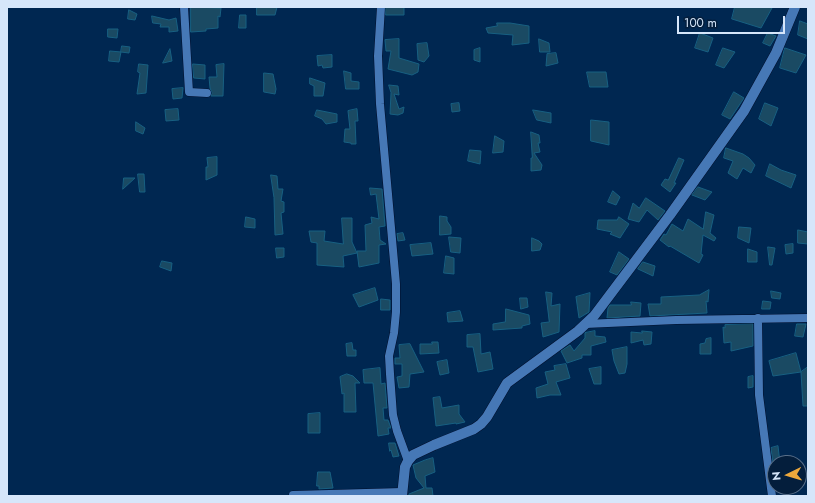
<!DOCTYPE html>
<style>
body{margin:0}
#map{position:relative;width:815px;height:503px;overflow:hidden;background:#002751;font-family:Jost,sans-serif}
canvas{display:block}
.frame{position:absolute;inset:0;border:8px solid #d6e6fa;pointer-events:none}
.north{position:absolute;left:767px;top:455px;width:40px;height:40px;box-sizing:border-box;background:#041e3c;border:1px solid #586e88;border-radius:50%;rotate:265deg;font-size:11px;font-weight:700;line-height:16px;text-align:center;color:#d6e6fa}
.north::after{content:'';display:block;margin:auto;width:14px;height:18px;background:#eda83c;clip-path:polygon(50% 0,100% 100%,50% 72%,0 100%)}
.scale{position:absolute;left:677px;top:16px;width:108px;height:18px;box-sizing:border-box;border:2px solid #d6e6fa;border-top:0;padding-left:5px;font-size:12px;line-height:14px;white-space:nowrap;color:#d6e6fa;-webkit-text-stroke:3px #041e3c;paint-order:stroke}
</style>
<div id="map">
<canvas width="815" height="503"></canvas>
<div class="frame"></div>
<div class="north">N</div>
<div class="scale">100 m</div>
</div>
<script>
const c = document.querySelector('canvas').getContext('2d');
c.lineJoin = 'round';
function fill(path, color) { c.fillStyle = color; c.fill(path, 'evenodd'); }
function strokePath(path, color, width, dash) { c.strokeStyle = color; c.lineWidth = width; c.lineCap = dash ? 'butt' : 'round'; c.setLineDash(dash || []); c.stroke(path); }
const building = new Path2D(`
 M191 7 221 8 220 17 218 16V28L206 29V31L191 32Z
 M257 7H277L275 15H257Z
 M386 7H404V15H386Z
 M735 7H766L772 8 761 28 732 19Z
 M129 10 137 14 135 20 128 19Z
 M240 15H246V28H239Z
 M152 16 169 20 176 18 178 31 169 32V27H160L161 24 153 23Z
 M800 21 808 24V39L798 35Z
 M497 23H510L529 26V43L512 45 513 35 488 33 486 28 497 26Z
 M108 29H118L117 38 108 37Z
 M700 33 713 38 708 52 695 48Z
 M768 33 776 36 770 46 763 43Z
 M399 39V58L419 64 418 72 412 75 388 69 391 51H386L385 40Z
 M539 39 549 43 550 52H540Z
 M427 43 429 56 424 62 418 60 417 44Z
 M122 46 130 47 129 53 121 52Z
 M480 48V62L474 60V50Z
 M723 48 735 52 724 68 716 65Z
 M785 48 806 55 796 73 780 68Z
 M170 49 172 61 163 63Z
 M110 51 121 52 119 62 109 61Z
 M556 53 558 63 546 66 547 54Z
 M332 55V67L323 68 322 65 318 66 317 56Z
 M139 64 148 65 146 93 137 94 140 73 138 72Z
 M193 64 205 65V79L194 78Z
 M224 64 223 96H211L212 93 210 88 209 77H217L216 65Z
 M344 71 351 73V81L359 82V89H346Z
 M587 72H606L608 87H590Z
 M264 73 273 74 276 89 275 94 264 92Z
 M310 78 325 83 323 96H314V86L310 84Z
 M389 85 398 86 399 95 394 94 399 109 404 107 403 113 398 115 390 114 391 93Z
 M183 88 182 98 173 99 172 89Z
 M734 92 744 98 730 119 722 115Z
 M459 103 460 111 452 112 451 104Z
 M765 103 778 108 771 126 759 119Z
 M178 109 179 120 166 121 165 110Z
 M357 109 358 121H355L356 144H351V143L344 142 345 129H350L348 111Z
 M317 110 337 114V122L326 124 322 119 315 116Z
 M533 110 551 113V123L537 120Z
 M591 120 609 122V145L591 141Z
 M136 122 145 128 143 134 136 131Z
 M531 132 539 135 540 143H538L540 152 534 153 542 165 541 170 531 171V158H532Z
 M495 136 504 141 503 152 493 153Z
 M726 148 743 154 749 158 755 165 751 173 743 168 737 179 728 173 733 161 724 158Z
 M470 150 481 151 480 164 468 161Z
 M217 157V175L206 180V167H208L207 158Z
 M679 158 684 160 674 183H676L670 192 661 185 665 179 668 180Z
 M770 164 781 170 796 175 791 188 766 176Z
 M138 174H144L145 192H140Z
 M271 175 277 176 278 189H283L281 201 284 202V212L281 213 283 234 275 235 274 198Z
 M124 178H135L123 189Z
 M698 187 712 192 705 200 692 195Z
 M370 188 382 189 385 226 379 227 380 240 386 244 379 245V263L359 267 357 251H366L365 225 372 223 371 217 379 219 376 194 371 195Z
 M613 191 620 197 616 205 608 202Z
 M646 198 665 211 658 220 647 210 639 222 628 219 633 203 639 208Z
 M706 212 714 215 710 233 716 238 714 241 703 235 701 254 703 255 699 263 670 246 669 247 660 240 664 234 666 235 672 224 683 231 688 219 703 229Z
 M440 216 447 217V221L451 227V234L440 235Z
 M246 217 255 219V228L245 227Z
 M619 217 629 224 620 238 610 234 612 232 597 229 598 220H617Z
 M342 218H352V242L357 253 343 256 344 267 317 265V243L311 242 309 231H325L324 241 343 244Z
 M739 227 751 228 749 243 738 238Z
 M798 230 808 232V244L798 243Z
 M403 233 405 240 398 241 397 234Z
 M449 237 461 238 460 253 451 252Z
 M532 238 539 241 542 244 540 250 532 251Z
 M431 243 433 254 412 256 410 245Z
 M793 244V253L786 254 785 245Z
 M768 247 775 248 772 265H770Z
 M276 248H284V257L277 258Z
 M748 249 757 252V262H748Z
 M619 252 629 259 617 275 610 272Z
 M446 256 454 258V274L444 273Z
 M162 261 172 263 171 271 160 267Z
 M643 262 655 266 653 276 638 269Z
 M375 288 378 300 359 307 353 295Z
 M709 290 708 302 706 301 707 313 650 316 648 304H661V297L699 295Z
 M771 291 781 293 780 299 772 298Z
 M546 292 552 293 551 306 560 304 559 332 543 337 541 323 549 322Z
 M590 293 589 312 579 318 576 297Z
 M520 298H527L528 307 521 309Z
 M381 299 390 300V310H381Z
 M763 301 771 302 770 309H762Z
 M631 302 641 303 640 316 607 318 608 308 610 305H631Z
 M506 309 529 315 530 324 522 326V328L493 330V324L505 322Z
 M460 311 463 321 448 322 447 313Z
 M753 324V346L731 351V342L724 343 723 327 725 328V325Z
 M797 324H806L803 337 795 336Z
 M595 331V336L605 337 606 342 591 346V355H582V358L567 363 561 351 570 345 574 351 585 338V333Z
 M642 331 652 332 651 344 644 345 643 340 631 343V332L642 333Z
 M480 334 481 354 490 352 493 369 478 372 473 347H467V335Z
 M711 338V354H700V344L705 343 706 339Z
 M432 342H438L439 353 420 354V344H432Z
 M352 343 353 350H356V356H347L346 344Z
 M410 344 424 372 410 374 409 387 399 388 397 377 402 376V364H395V358H400L399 345Z
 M627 347V364L625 373 619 374 614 361 612 350Z
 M796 353 801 372 773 376 769 361Z
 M447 360 449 373 440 375 437 362Z
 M566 364 570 378 556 382 561 395H550L537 398 536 388 548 384 545 372 555 370 554 366Z
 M601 367V384H594L589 369Z
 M808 367V406H803L801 372Z
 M380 368 381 384 385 383 387 408H383L384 420H388L391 428H388L389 434 378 436 373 383H364L363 370Z
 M347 374 353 376 360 383H355L356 412H344V393L342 394 340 377Z
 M753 376V387L748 388V377Z
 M440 397 442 408 459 405V414L465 422 456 424V423L436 426 433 398Z
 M320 413V433H308V414Z
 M389 443H395L399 456 393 457 391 450 390 451Z
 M778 446 780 463H773L771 448Z
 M433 458 435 472 425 476 426 488H432L433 496H409V494L424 488 416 478 413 465 425 460Z
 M318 472H330L333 488 319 489V486H317Z`);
const minor = new Path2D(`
 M184 7 189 92 207 93
 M381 7 378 56 380 104 396 284V312L394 333 389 356 390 374 393 415 397 431 408 461
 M758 318 759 395 772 496
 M585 324 676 320 808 318
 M293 495 402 492`);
const tertiary = new Path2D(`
 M402 496 405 467 408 461 413 455 434 445 474 429 481 424 487 417 507 383 578 331 594 316 670 215 744 111 776 53 795 7`);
fill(building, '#1a4a63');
strokePath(building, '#176082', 1);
strokePath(minor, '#000f2c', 9);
strokePath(tertiary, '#000f2c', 11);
strokePath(minor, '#4678b6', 8);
strokePath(tertiary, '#4678b6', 10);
</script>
